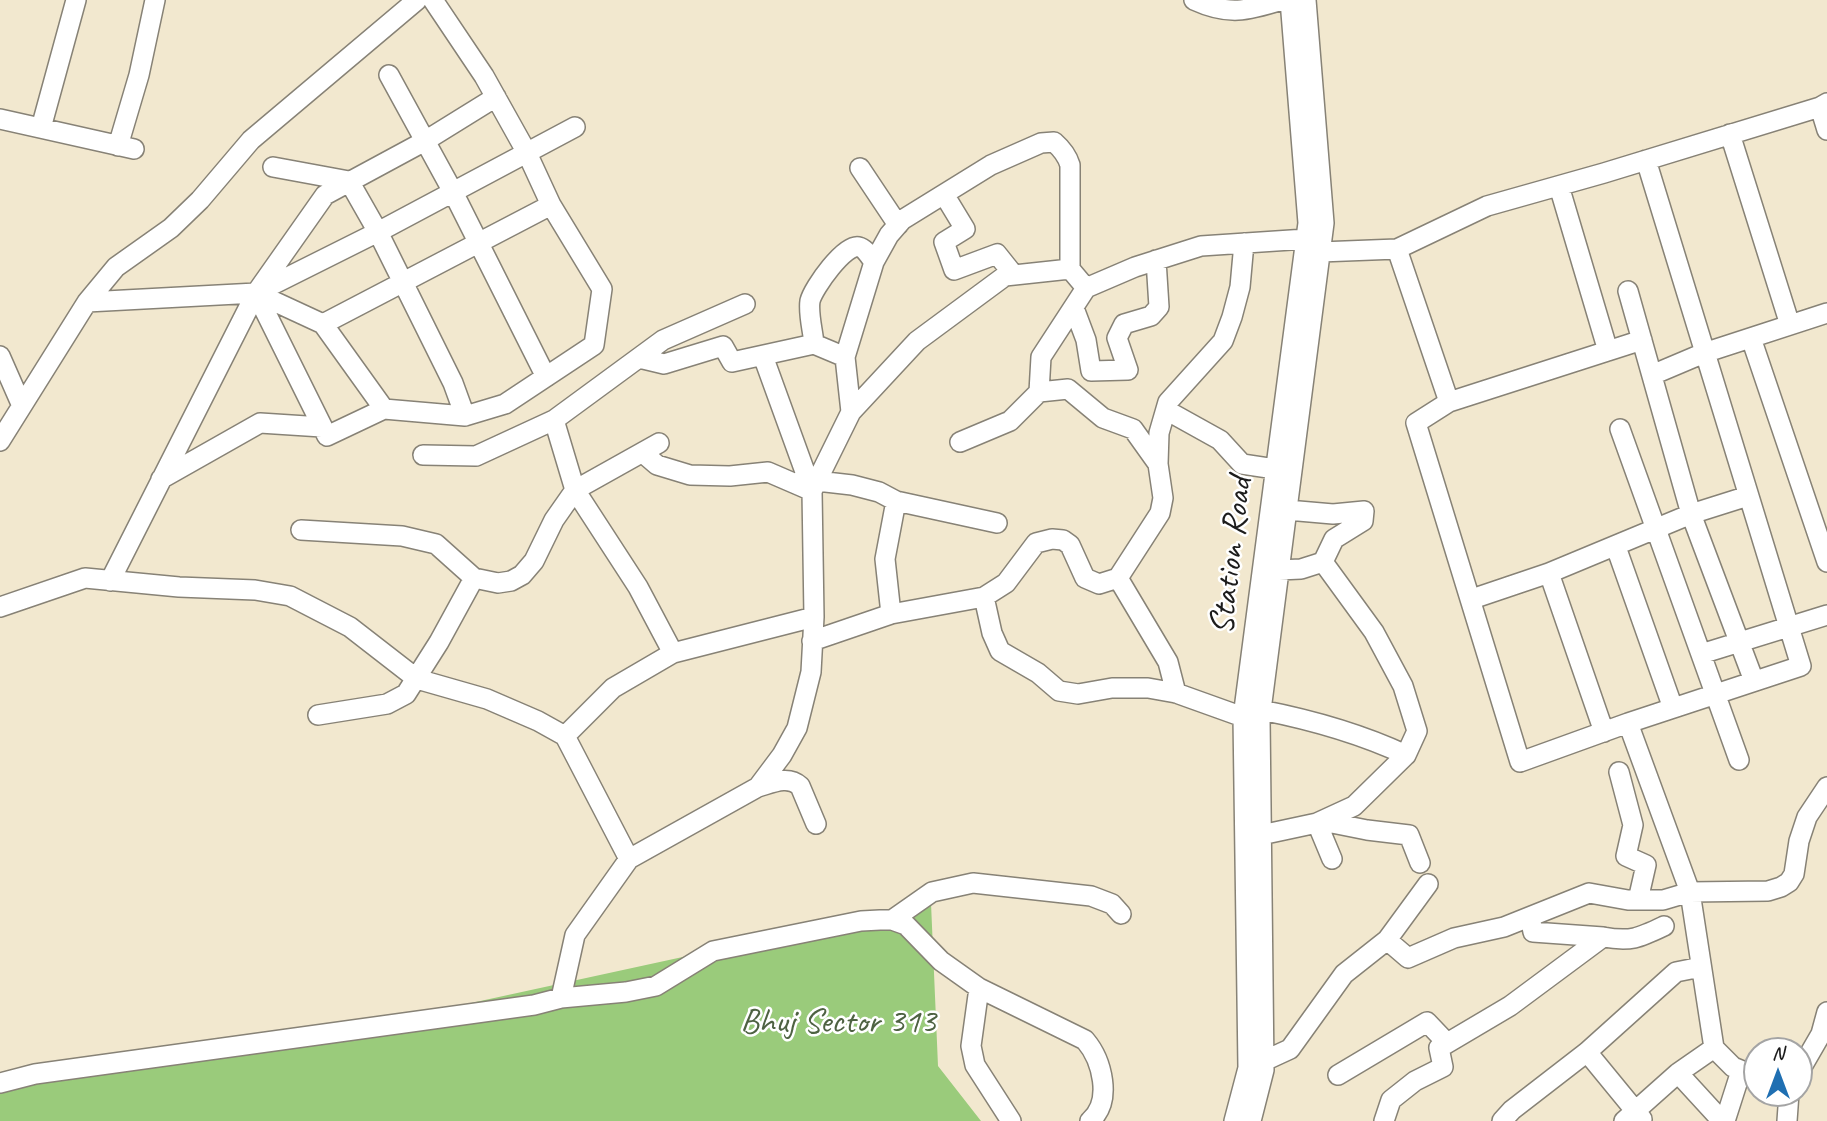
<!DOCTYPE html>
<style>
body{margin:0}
#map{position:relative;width:1827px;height:1121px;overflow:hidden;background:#f2e8cf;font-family:Caveat,sans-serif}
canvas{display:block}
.north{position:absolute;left:1743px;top:1037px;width:70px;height:70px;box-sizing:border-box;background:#fff;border:2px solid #a4a4a4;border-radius:50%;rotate:0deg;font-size:19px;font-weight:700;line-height:28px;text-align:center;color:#1c1c1c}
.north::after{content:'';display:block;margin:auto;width:24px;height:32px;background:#1f6fb2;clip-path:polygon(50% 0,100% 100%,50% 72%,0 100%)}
</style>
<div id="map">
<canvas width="1827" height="1121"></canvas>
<div class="north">N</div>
</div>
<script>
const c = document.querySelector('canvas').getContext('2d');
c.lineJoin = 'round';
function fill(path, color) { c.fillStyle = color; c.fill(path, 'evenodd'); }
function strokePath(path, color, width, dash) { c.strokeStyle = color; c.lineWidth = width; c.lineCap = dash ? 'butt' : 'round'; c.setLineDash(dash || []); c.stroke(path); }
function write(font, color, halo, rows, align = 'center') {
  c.font = font + ' Caveat,sans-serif'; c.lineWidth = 5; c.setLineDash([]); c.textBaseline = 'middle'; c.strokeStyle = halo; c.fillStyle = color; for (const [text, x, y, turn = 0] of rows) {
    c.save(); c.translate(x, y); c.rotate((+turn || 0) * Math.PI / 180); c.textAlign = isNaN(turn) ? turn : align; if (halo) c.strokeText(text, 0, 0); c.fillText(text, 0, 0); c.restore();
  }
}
const green = new Path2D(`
 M931 903 938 1066 981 1121H0V1088L347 1030Z`);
const minor = new Path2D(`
 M1194 0C1229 16 1247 11 1282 0
 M389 75 453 192 546 377
 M1820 107 1827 130
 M0 119 134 149
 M41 128 76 0
 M1730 134 1790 325
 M118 146 139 75 155 0
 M273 167 349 181 378 232 575 127
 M860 168 898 225
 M1559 186 1608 351
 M945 196 965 229 944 242 954 270 997 254 1013 274
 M1397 249 1449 402
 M1320 252 1397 249 1487 206 1604 173 1820 107 1827 103
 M1628 291 1691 514 1754 681
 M256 293 323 324 384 409 465 416 505 404 594 345 602 289 551 205 527 153 484 76 433 0
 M256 293 327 436 384 409
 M87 302 256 293 378 232 453 383 465 416
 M1074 308 1086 340 1091 371 1128 370 1117 338 1124 324 1151 316 1159 307 1156 260
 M323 324 551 205
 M1751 338 1827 562
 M1642 340 1449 402 1416 423 1520 762 1628 723 1801 666 1646 160
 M814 344C813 331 808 314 810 301 813 288 846 242 859 247 865 248 870 257 874 262
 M0 356 22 406
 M763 356 812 491
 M639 358 664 364 723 346 732 362 814 344 845 357
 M1652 375 1704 353 1827 313
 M1039 392 1041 357 1086 288 1135 267 1201 246 1306 239
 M1166 410 1220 440 1242 464 1275 469
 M851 412 845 357 874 262 889 235 902 220 991 165 1041 143 1054 142C1062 149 1067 155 1070 165V269L1086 288
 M1620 429 1739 760
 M0 441 87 302 116 267 171 228 200 200 251 140 417 0
 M960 442 1010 421 1039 392 1068 389 1103 418 1133 429 1158 464
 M659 443 575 490 638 587 673 653
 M643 453 657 465 690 475 730 476 768 472 812 491
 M423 455 476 456 554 420 663 340 745 304
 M161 479 260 423 322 427
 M817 481 852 485 879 492 896 501 997 523
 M301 530 402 536 436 544 474 578 498 583 511 581 522 575 534 561 554 520 575 490 554 420
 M1616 547 1673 708
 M1279 570 1301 569 1323 562 1334 539 1363 521 1364 511 1333 514 1287 510
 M1549 573 1604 732
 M1118 578 1168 662 1176 693
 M110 581 256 293 325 195 425 141 496 97
 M984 597 992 633 1000 651 1038 673 1059 691 1078 694 1112 688H1148L1176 693 1243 717
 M1472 599 1549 573 1691 514 1748 496
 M0 607 85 578 179 587 255 590 290 596 350 627 417 679 487 699 538 721 565 736 629 859
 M891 614 885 559 896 501
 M812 641 891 614 984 597 1006 583 1036 543 1052 539 1063 540 1070 545 1085 578 1099 584 1118 578 1160 513 1163 498 1158 464 1159 433 1168 402 1223 341 1232 317 1240 287 1244 243
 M1701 654 1827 615
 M1261 710C1312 720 1359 733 1406 755
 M318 715 387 704 406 694 439 642 474 578
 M1628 723 1690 892 1714 1048 1733 1067 1757 1077
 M565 736 613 688 673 653 814 617
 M1619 772 1633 825 1626 856 1646 865 1638 900
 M758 787C772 783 788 775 800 786L816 824
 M1322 821 1367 830 1409 835 1420 863
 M1317 823 1332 859
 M1261 835 1317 823 1354 806 1406 755 1417 731 1403 686 1374 632 1323 562
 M1530 917 1533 932 1603 937
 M892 920 932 892 973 883 1091 896 1112 904 1121 914
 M1387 940 1408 958 1454 938 1504 927 1589 893 1628 900H1663L1690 892 1768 891 1781 887 1789 882 1794 874 1799 841 1807 817 1827 787
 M979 988 1085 1040C1102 1060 1113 1101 1090 1121
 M561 998 575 935 629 859 758 787 782 755 797 728 811 672 814 617 812 491 851 412 917 341 1005 276 1070 269
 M1587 1052 1642 1119
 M1264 1061 1290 1049 1344 974 1387 940 1428 884
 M1799 1072 1821 1034 1827 1012
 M1678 1073 1722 1121
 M1338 1075 1427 1022 1447 1043
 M0 1083 35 1074 534 1005 561 998 626 992 656 986 713 951 861 921 880 920H892L906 925 941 961 979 988 971 1046 975 1065 1011 1121
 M1234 1121 1248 1068 1243 717 1308 223 1290 0
 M1251 1121 1264 1070 1260 718 1324 223 1306 0
 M1384 1121 1391 1100 1415 1081 1443 1067 1439 1048 1510 1006 1603 937C1631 942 1639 938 1664 926
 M1502 1121 1512 1110 1587 1052 1676 972 1701 967
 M1624 1121 1678 1073 1714 1048
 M1725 1121 1741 1071
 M1787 1121 1789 1093`);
const streetNames = [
 ["Station Road",1232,556,-83]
];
const parkNames = [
 ["Bhuj Sector 313",838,1023]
];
fill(green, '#9acb7b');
strokePath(minor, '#878276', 22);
strokePath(minor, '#fff', 19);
write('35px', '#1c1c1c', '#fff', streetNames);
write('35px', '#4e6242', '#fff', parkNames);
</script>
